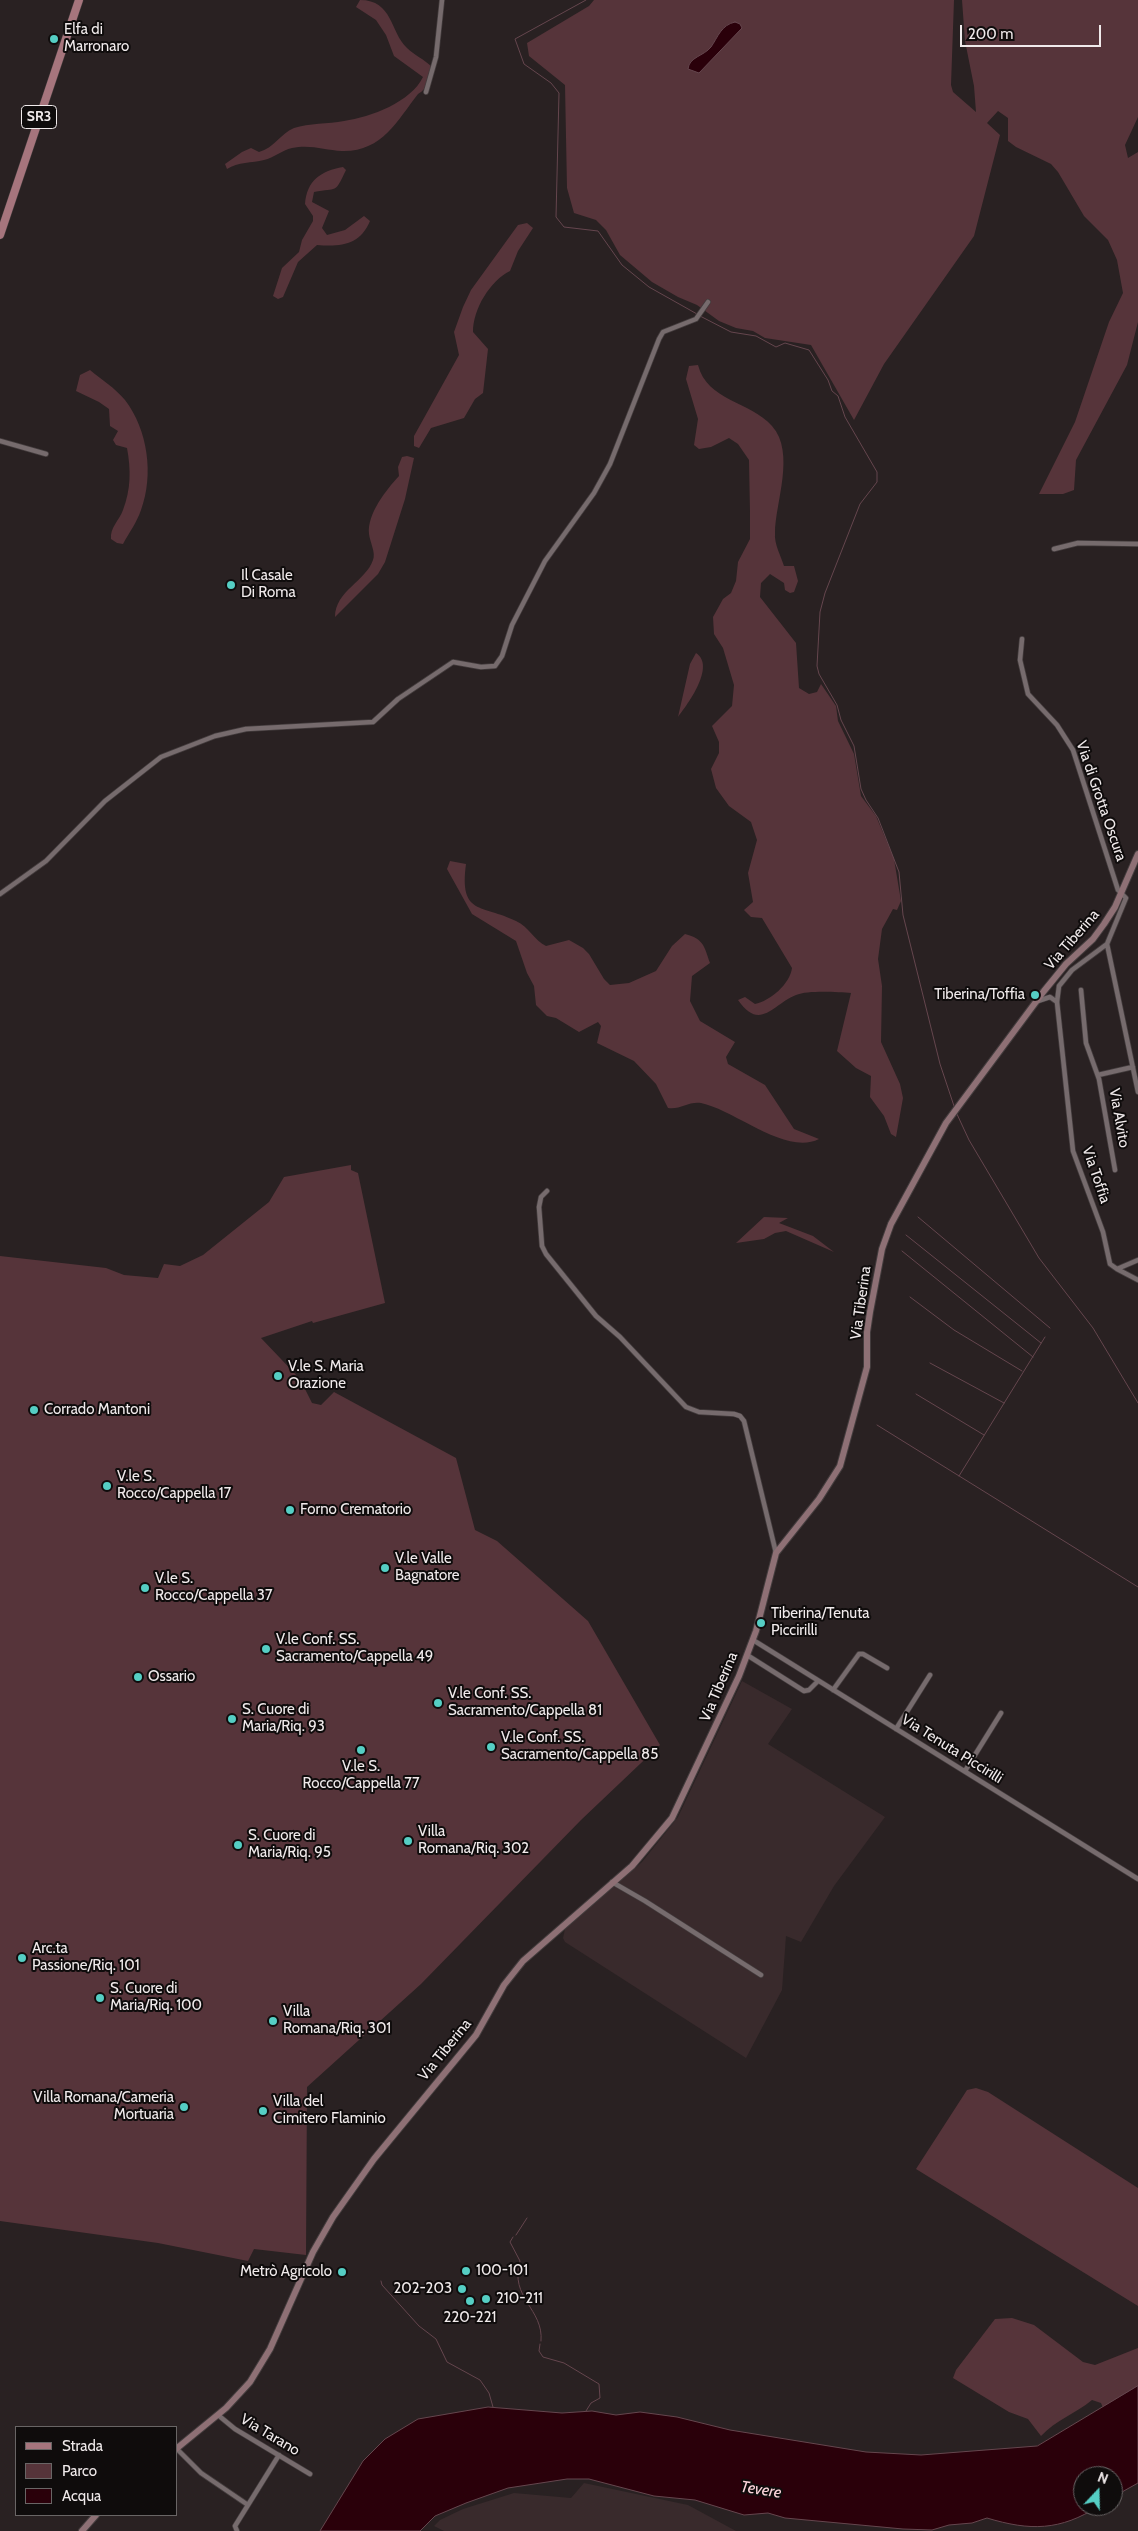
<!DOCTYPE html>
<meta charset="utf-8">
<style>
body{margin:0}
#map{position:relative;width:1138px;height:2531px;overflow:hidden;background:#292122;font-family:Cabin,sans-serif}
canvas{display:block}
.legend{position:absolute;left:15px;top:2426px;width:162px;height:90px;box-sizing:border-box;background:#0f0c0c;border:1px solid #696565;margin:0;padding:6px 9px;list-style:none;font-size:15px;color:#f0eaeb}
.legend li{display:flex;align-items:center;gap:10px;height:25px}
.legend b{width:25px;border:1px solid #696565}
.north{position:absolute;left:1073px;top:2466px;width:50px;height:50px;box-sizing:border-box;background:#0f0c0c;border:1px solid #696565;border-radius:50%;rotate:21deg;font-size:14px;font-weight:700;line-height:20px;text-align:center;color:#f0eaeb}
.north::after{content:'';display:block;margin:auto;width:18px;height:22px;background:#55cec4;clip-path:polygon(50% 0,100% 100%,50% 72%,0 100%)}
.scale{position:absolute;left:960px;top:25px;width:141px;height:22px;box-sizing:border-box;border:2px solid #f0eaeb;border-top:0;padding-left:6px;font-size:15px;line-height:18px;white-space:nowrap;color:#f0eaeb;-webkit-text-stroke:4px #0f0c0c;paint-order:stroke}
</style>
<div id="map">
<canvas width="1138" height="2531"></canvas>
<ul class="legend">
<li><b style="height:6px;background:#a6757d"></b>Strada</li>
<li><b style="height:14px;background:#56343a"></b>Parco</li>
<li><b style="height:14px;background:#2a000a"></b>Acqua</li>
</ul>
<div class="north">N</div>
<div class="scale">200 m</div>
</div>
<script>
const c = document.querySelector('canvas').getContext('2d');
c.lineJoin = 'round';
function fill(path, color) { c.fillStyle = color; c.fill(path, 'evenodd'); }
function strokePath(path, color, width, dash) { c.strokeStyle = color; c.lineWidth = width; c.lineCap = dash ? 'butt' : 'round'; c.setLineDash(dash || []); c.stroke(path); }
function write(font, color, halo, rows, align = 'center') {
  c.font = font + ' Cabin,sans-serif'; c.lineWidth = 4; c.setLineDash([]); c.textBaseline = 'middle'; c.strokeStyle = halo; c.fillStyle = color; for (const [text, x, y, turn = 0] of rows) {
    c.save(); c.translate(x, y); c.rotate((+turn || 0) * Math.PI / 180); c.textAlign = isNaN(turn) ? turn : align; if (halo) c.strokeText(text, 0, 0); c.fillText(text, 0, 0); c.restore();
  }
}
const built = new Path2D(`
 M742 1681 792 1709 768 1744 885 1817 834 1886 801 1942 786 1936 782 1990 746 2058 565 1942 563 1938 565 1929 642 1862 678 1817Z
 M584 2483 688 2505 736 2531H444L434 2526 440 2520 463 2509 514 2493 571 2498Z`);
const green = new Path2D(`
 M360 0C393 0 390 32 407 48 414 55 424 59 432 67 430 77 428 89 418 94 397 121 382 152 342 151 325 150 310 144 292 148 282 150 274 158 264 160 252 163 238 162 227 169L225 164 242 152 251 148 259 152C274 148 280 134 294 128 309 123 328 124 344 121 371 117 411 102 423 77L394 56 386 35 376 20 356 7Z
 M594 0H954L951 85 953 92 976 112 974 86 965 41 962 0H1138V117L1125 145 1128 158 1138 152V322L1127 365 1076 460 1074 490 1063 494H1039L1075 422 1109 322 1123 293 1117 260 1108 240 1084 216 1058 172 1051 164 1016 147 1008 141V118L998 111 987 123 1000 135 974 236 884 364 854 420 811 345 765 338 753 331 736 328 719 321 697 305 678 297 652 282 620 255 606 230 596 220 574 213 567 188 565 85 529 56 527 43 589 6Z
 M343 167 346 170C334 195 338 187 314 192L312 202 329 211 322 228 327 235 345 230 364 216 370 221C360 245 341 247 317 245L298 262 283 297 278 299 273 296 282 268 299 252 302 240 313 221V216L305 204C307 180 321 171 343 167Z
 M527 223 533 228 518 251 510 271C490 281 473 309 473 332L488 349 483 393 475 399 464 418 431 428 419 448 414 446V436L459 355 454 332 463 307 471 290 518 225Z
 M698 365C707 401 750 401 772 426 796 453 775 503 775 533 774 544 781 556 784 566H794L798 581 794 592 790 593 785 590 784 583 770 574 761 583 760 597 796 643 799 688 809 694 817 692 821 684 836 706 838 721 854 754 861 796 876 816 894 859 901 901 897 910 893 909 882 929 878 959 882 986 881 1042 900 1084 903 1098 896 1137 891 1134 884 1116 870 1097 871 1076 856 1068 837 1051 851 993C838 992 808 990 796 995 773 1004 760 1032 738 1000L745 997 755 1004C770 1001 790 984 792 968L762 918 751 917 744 910 753 902 748 873 757 840 751 822 729 806 716 788 711 769 719 753V742L712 726 732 706 734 685 723 648 714 634 713 617 723 599 731 593 736 581 738 562 750 539V512L749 460 738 444 729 438 711 447 699 449 694 445 698 419 686 379 689 366Z
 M90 370C102 380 115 388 125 400 148 430 154 475 141 510 137 522 129 533 123 544L117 543 111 539C110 527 119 521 123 510 131 489 131 470 127 448L116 445 113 440 118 431 110 426 109 409 99 402 76 391 80 375Z
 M407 456 414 458 405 499 385 562 378 574 335 617C335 591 366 581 373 560 376 553 370 542 369 534 367 514 386 490 399 476L398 467 402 457Z
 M696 653C716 666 688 704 678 717L690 664Z
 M450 861 466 864C459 916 482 904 516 921 529 927 534 940 546 946L569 940 583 948 589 954 604 979 610 985 629 983 656 971 672 946 685 934C704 939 704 946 710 963L692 976 690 1001 700 1021 735 1042 726 1057 728 1064 765 1085 794 1129 819 1139C786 1156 735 1110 701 1103 689 1101 680 1110 668 1108L656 1084 634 1061 597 1043 601 1026 598 1022 579 1032 556 1018 547 1016 536 1005 534 986 527 973 516 941 472 914 447 869Z
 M351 1165V1170L358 1173 385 1303 313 1323 312 1321 261 1338 300 1379 312 1403 321 1405 334 1392 456 1458 475 1530 497 1541 588 1621 660 1745 581 1820 421 1984 307 2087 306 2255 254 2249 248 2261 158 2243 0 2221V1256L106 1268 124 1275 158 1278 164 1264 180 1266 203 1255 269 1202 284 1177Z
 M764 1217 788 1218 779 1223 813 1236 834 1252 786 1231 775 1233 764 1239 736 1243Z
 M976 2088 988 2092 1138 2188V2306L916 2169 967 2090Z
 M1012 2318 1034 2325 1083 2362 1095 2365 1138 2348V2386L1103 2408 1101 2403 1092 2400C1075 2414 1056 2420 1041 2436L1028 2419 1009 2412 953 2378 956 2370 995 2319Z`);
const water = new Path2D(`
 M735 22 740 24 742 28 699 73 688 69C689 57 704 56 711 47 718 37 721 25 735 22Z
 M1138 2386V2483L1113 2497V2476H1083V2506H1099C1060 2531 1030 2531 987 2518L972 2523 949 2525 932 2530 903 2529 785 2518 768 2513 744 2515 695 2500 654 2496 589 2479H567L508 2488 466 2503 435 2516 420 2531H320L363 2461 385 2439 418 2419 488 2407 562 2413 592 2411 616 2415 640 2412 677 2417 730 2430 866 2452 921 2455 1037 2446Z`);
const stream = new Path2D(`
 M586 0 515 39 524 64 551 83 559 93 556 217 564 227 598 231 622 265 649 287 697 314
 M700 316 731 332 756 336 776 347 785 343 809 350 828 380 832 391 838 396 845 417 877 472V482L860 504 825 593 820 612 817 666 819 674 837 705 841 720 854 746 861 789 866 800 878 818 899 872 903 915 940 1064 954 1106
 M956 1112 969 1140 1039 1258 1093 1328 1138 1403
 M918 1217 1050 1328
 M906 1235 1041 1343
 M902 1251 1033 1357
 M910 1297 954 1330 1022 1371
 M930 1363 1004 1403
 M916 1394 984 1435
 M877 1425 1138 1587
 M959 1476 1045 1337
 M516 2235 527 2218
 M513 2237 510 2242 520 2261C509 2298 544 2309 541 2341
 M381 2281 382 2285 419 2326 436 2339 447 2362 480 2380 489 2393 493 2407
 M540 2344 539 2351 543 2357 564 2363 599 2384 600 2398 591 2403 586 2411`);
const street = new Path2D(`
 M426 92 436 57 442 0
 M0 441 46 454
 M1054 549 1078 543 1138 544
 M1022 639 1020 660 1028 694 1057 725 1073 750 1118 890 1126 898 1107 944 1138 1092
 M0 894 46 861 105 801 161 757 215 736 246 729 373 722 398 699 453 662 481 667 495 666 502 656 512 625 545 561 594 493 610 464 659 339 663 332 696 319 708 302
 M1107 944 1072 970 1059 986 1057 1002 1073 1151 1103 1232 1110 1264 1117 1269 1138 1260
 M1081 990 1086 1043 1099 1079 1115 1170
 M1038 1001 1050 997 1057 1002
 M1098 1075 1133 1067
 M547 1191 541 1197 539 1207 542 1246 546 1254 596 1316 620 1337 686 1407 699 1412 734 1414 740 1416 744 1421 776 1553
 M1117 1269 1138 1280
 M753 1640 1138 1879
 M747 1655 804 1691 809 1690 818 1681
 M833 1690 859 1654H863L887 1668
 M896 1729 930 1675
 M965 1771 1001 1713
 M612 1882 645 1901 761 1975
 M218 2415 235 2429 310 2474
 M177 2449 201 2473 248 2505
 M237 2531 235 2526 279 2455`);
const secondary = new Path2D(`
 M176 2449 226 2408 250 2382 270 2349 313 2252 333 2217 374 2159 476 2035 504 1985 523 1961 632 1866 672 1818 739 1676 756 1631 776 1553 819 1499 840 1466 867 1367V1332L870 1312 882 1249 891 1224 946 1123 1044 991 1066 964 1093 939 1104 924 1115 907 1138 854
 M82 2531 96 2515`);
const primary = new Path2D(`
 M0 235 79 0`);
const markers = [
 [54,39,5,"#55cec4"],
 [231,585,5,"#55cec4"],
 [1035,995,5,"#55cec4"],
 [278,1376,5,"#55cec4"],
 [34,1410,5,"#55cec4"],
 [107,1486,5,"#55cec4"],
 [290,1510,5,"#55cec4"],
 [385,1568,5,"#55cec4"],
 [145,1588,5,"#55cec4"],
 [761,1623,5,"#55cec4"],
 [266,1649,5,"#55cec4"],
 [138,1677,5,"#55cec4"],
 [438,1703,5,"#55cec4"],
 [232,1719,5,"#55cec4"],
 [491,1747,5,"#55cec4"],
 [361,1750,5,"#55cec4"],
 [408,1841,5,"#55cec4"],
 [238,1845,5,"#55cec4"],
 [22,1958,5,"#55cec4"],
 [100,1998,5,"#55cec4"],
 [273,2021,5,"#55cec4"],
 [184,2107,5,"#55cec4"],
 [263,2111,5,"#55cec4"],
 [466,2271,5,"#55cec4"],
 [342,2272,5,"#55cec4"],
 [462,2289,5,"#55cec4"],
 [486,2299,5,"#55cec4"],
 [470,2301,5,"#55cec4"]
];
const shields = [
 [39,117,35]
];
const shieldNames = [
 ["SR3",39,117]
];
const poiNames = [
 ["Elfa di",64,30],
 ["Marronaro",64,47],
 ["Il Casale",241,576],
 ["Di Roma",241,593],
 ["Tiberina/Toffia",1025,995,"right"],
 ["V.le S. Maria",288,1367],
 ["Orazione",288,1384],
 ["Corrado Mantoni",44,1410],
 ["V.le S.",117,1477],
 ["Rocco/Cappella 17",117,1494],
 ["Forno Crematorio",300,1510],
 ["V.le Valle",395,1559],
 ["Bagnatore",395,1576],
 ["V.le S.",155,1579],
 ["Rocco/Cappella 37",155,1596],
 ["Tiberina/Tenuta",771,1614],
 ["Piccirilli",771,1631],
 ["V.le Conf. SS.",276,1640],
 ["Sacramento/Cappella 49",276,1657],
 ["Ossario",148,1677],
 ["V.le Conf. SS.",448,1694],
 ["Sacramento/Cappella 81",448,1711],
 ["S. Cuore di",242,1710],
 ["Maria/Riq. 93",242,1727],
 ["V.le Conf. SS.",501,1738],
 ["Sacramento/Cappella 85",501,1755],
 ["V.le S.",361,1767,"center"],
 ["Rocco/Cappella 77",361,1784,"center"],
 ["Villa",418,1832],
 ["Romana/Riq. 302",418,1849],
 ["S. Cuore di",248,1836],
 ["Maria/Riq. 95",248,1853],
 ["Arc.ta",32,1949],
 ["Passione/Riq. 101",32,1966],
 ["S. Cuore di",110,1989],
 ["Maria/Riq. 100",110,2006],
 ["Villa",283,2012],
 ["Romana/Riq. 301",283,2029],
 ["Villa Romana/Cameria",174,2098,"right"],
 ["Mortuaria",174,2115,"right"],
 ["Villa del",273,2102],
 ["Cimitero Flaminio",273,2119],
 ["100-101",476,2271],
 ["Metrò Agricolo",332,2272,"right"],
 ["202-203",452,2289,"right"],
 ["210-211",496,2299],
 ["220-221",470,2318,"center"]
];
const streetNames = [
 ["Via di Grotta Oscura",1101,801,71],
 ["Via Tiberina",1072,940,-49],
 ["Via Alvito",1119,1118,80],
 ["Via Toffia",1096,1175,71],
 ["Via Tiberina",861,1303,-82],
 ["Via Tiberina",719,1687,-67],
 ["Via Tenuta Piccirilli",952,1749,32],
 ["Via Tiberina",445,2050,-51],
 ["Via Tarano",270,2435,31]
];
const waterNames = [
 ["Tevere",761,2490,9]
];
fill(built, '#392a2c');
fill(green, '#56343a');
fill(water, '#2a000a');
strokePath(water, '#65464e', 1);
strokePath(stream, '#65464e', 1);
strokePath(street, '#433c3d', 6);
strokePath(secondary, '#433c3d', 8);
strokePath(primary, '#433c3d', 9);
strokePath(street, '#766b6d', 4.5);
strokePath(secondary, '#8e7075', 6);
strokePath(primary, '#a6757d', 8);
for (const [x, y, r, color] of markers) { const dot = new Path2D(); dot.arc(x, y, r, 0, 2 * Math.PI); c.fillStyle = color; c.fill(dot); strokePath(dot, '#0f0c0c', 2); }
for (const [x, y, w] of shields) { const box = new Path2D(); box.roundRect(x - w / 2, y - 11.5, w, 23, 4); c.fillStyle = '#0f0c0c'; c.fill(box); strokePath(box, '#f0eaeb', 1); }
write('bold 14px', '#f0eaeb', null, shieldNames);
write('15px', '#f0eaeb', '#0f0c0c', poiNames, 'left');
write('15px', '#f0eaeb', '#0f0c0c', streetNames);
write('italic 16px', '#fcd5db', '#0f0c0c', waterNames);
</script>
